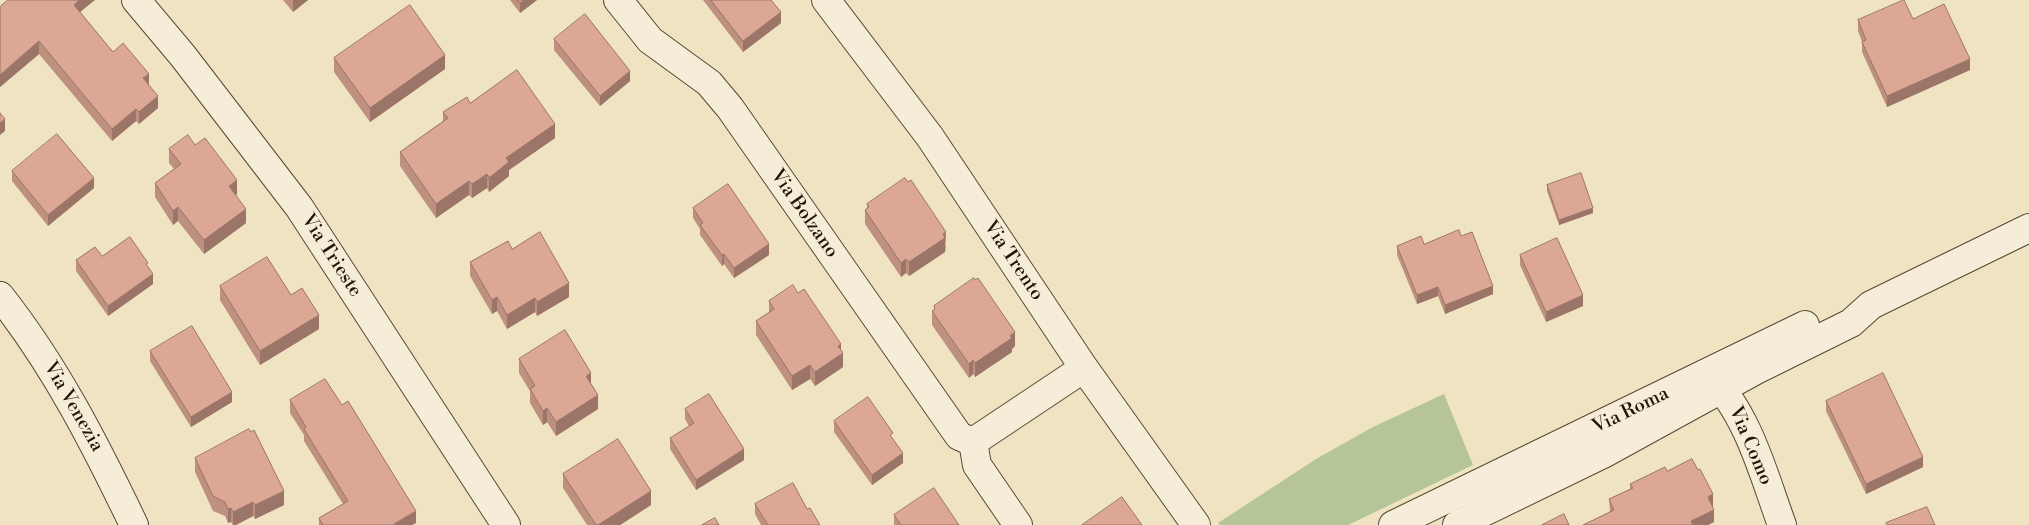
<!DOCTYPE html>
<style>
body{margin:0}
canvas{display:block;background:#f0e3c2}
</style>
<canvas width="2029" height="525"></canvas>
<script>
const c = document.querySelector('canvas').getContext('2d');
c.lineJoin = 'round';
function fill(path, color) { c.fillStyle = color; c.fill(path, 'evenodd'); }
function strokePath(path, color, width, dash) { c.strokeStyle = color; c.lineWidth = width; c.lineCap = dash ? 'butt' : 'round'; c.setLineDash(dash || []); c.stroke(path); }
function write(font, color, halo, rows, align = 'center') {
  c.font = font + ' "Libre Bodoni",serif'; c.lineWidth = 4.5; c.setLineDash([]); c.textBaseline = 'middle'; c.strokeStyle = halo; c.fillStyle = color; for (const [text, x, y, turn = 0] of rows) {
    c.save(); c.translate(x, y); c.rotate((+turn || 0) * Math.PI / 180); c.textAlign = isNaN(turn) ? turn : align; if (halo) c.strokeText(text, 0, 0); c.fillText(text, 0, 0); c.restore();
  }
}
const green = new Path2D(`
 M1444 394 1473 465 1348 525H1220L1218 523 1316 459 1373 427Z`);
const minor = new Path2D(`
 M136 0 183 56 299 207 506 525
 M618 0 650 40 709 83 730 108 959 436 973 442 1084 368
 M826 0 930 137 1084 368 1196 525
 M0 296C56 367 95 444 134 525
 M1708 374C1748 413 1763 473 1782 525
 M973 442 977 465 1018 525`);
const tertiary = new Path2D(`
 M1393 525 1805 325
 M1457 525 1603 454 1756 370 1851 323 1871 305 2029 228`);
const wall = new Path2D(`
 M283 0H308L293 12Z
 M510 0H537L520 13Z
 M703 0H771L781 23 743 52Z
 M0 7 80 12 113 52 149 85 158 108 139 124 136 121 112 141 39 54 0 87Z
 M1913 19 1970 70 1887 107 1862 52V42L1858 31V20Z
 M554 39 630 81 600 106 554 50Z
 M334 58 445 69 370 122 334 72Z
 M470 103 555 138 509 170V176L489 192 487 188 472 198 469 195 436 218 400 166V152L443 121V112Z
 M195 145 237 194 236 195 246 223 204 254 178 221 173 225 155 197V183L174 169 169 163V149Z
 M12 171 94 188 48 226 12 181Z
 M1547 185 1593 213 1559 225 1547 191Z
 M867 204 946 246 945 252 909 276 906 273 901 277 865 224V210L867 208Z
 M693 208 769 255 734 278 724 264 722 266 700 235V229L693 218Z
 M1461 236 1493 294 1445 314 1438 296 1417 304 1397 255V246L1424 244Z
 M512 249 569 297 537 316 535 312 507 329 497 311 492 314 470 276V262Z
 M1520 255 1583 306 1546 322 1520 265Z
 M102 256 148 267 153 284 108 316 76 271V260Z
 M220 286 291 295 319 329 260 365 220 300Z
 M798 293 841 350 843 367 815 386 810 379 792 390 756 335V321L769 312V301Z
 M934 306 1015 346 1012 349V352L975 377 973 374 969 378 932 325V311L934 310Z
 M150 351 232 402 191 427 150 361Z
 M519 359 591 384 598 409 556 436 547 422 543 425 530 403V391L519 373Z
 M290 400 416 523 412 525H319V518L343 504 304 441V435L290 413Z
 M1826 401 1923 467 1866 494 1826 411Z
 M685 409 744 460 696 490 670 449V438L689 426 685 419Z
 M834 421 893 440 903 463 872 485 834 432Z
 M195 458 284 505 255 519 253 516 236 525H233L231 522 228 523 225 516 213 511 195 472Z
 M1667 471 1713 506 1712 507 1714 522 1708 525H1583L1610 512 1609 499 1630 489V484Z
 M563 474 651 505 620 525H587L563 488Z
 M755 504 807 509 820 525H761L755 514Z
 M894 515 959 525H894Z`);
const shadedWall = new Path2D(`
 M79 0H95L74 17V5Z
 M293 0H308L293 12Z
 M524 0H537L520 13V3Z
 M781 12V23L743 52V41Z
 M39 41V54L0 87V75Z
 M445 55V69L370 122V108Z
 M1970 59V70L1887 107V96Z
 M630 71V81L600 106V96Z
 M149 74V86L143 78Z
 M158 96V108L139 124V112Z
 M136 109V121L112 141V129Z
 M5 119V131L0 135V123Z
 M555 124V138L509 170V176L489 192V178L506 158Z
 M487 174V188L472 198V184Z
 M94 178V188L48 226V215Z
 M237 180V194L229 200V186Z
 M469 181V195L436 218V204Z
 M178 207V221L173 225V211Z
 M1593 208V213L1559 225V220Z
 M246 209V223L204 254V240Z
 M946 232 945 252 909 276V262Z
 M769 244V255L734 278V268Z
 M724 254V264L722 266V255Z
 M906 259V273L901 277V263Z
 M153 274V284L108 316V306Z
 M569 283V297L537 316V302Z
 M1493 286V294L1445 314V305Z
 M1438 287V296L1417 304V295Z
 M1583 295V306L1546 322V312Z
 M497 297V311L492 314V300Z
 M535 298V312L507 329V315Z
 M319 315V329L260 365V351Z
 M1015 332V346L1012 349V352L975 377V363Z
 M841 344V355L843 353V367L815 386V372L838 346Z
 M973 360V374L969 378V364Z
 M810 365V379L792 390V376Z
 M591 373V387L586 376Z
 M232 392V402L191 427V417Z
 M598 395V409L556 436V422Z
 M547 408V422L543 425V411Z
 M744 449V460L696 490V480Z
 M903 453V463L872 485V475Z
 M1923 457V467L1866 494V484Z
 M284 491V505L255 519V505Z
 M651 491V505L620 525H598Z
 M1713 494V506L1708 509V497Z
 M253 502V516L236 525H233V512Z
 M231 508V522L228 523V509Z
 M1714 510V522L1708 525H1691V521Z
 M416 511V523L412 525H394Z`);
const building = new Path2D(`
 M8 0H79L74 5 113 52 123 43 149 74 143 78 158 96 139 112 136 109 112 129 39 41 0 75V7Z
 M518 0H524L520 3Z
 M711 0H771L781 12 743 41Z
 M1904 0 1913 19 1944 4 1970 59 1887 96 1862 42 1866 40 1858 20Z
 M410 5 445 55 370 108 334 58Z
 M585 14 630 71 600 96 554 39Z
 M517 70 555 124 506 158 509 162 489 178 487 174 472 184 469 181 436 204 400 152 448 118 443 112 467 97 470 103Z
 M0 113 5 119 0 123Z
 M57 134 94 178 48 215 12 171Z
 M188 135 195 145 205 138 237 180 229 186 246 209 204 240 178 207 173 211 155 183 181 164 169 149Z
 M1581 173 1593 208 1559 220 1547 185Z
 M905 178 908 182 911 180 946 232 943 234 945 238 909 262 906 259 901 263 865 210 869 207 867 204Z
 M728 184 769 244 734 268 724 254 722 255 700 225 703 223 693 208Z
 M1459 230 1461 236 1472 232 1493 286 1445 305 1438 287 1417 295 1397 246 1421 236 1424 244Z
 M540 232 569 283 537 302 535 298 507 315 497 297 492 300 470 262 508 241 512 249Z
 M130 237 148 263 146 264 153 274 108 306 76 260 95 247 102 256Z
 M1557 238 1583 295 1546 312 1520 255Z
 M267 257 291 295 302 288 319 315 260 351 220 286Z
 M974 278 975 280 978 278 1015 332 1010 336 1012 338 975 363 973 360 969 364 932 311 935 309 934 306Z
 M793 285 798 293 804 289 841 344 838 346 843 353 815 372 810 365 792 376 756 321 774 309 769 301Z
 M192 326 232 392 191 417 150 351Z
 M565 330 591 373 586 376 598 395 556 422 547 408 543 411 530 389 535 386 519 359Z
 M1883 373 1923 457 1866 484 1826 401Z
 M325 379 342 405 348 401 416 511 394 524V525H323L319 518 348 501 304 429 306 427 290 400Z
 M709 394 744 449 696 480 670 438 694 423 685 409Z
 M868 397 893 433 890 435 903 453 872 475 834 421Z
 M249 429 251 432 254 430 284 491 255 505 253 502 233 512 231 508 228 509 225 502 213 496 195 458Z
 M618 439 651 491 598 525H596L563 474Z
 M1692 459 1698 470 1700 469 1713 494 1708 497 1714 510 1691 521 1693 525H1583L1614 510 1609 499 1633 488 1630 484 1665 467 1667 471Z
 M793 483 807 509 810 508 820 525H768L755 504Z
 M934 488 959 525H901L894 515Z
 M1122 497 1142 525H1082Z
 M1927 507 1935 525H1887L1886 523Z
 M1564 514 1569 525H1542Z
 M715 518 719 525H702Z`);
const streetNames = [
 ["Via Bolzano",804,214,55],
 ["Via Trieste",331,256,57],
 ["Via Trento",1013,261,56],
 ["Via Venezia",73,407,60],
 ["Via Roma",1631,411,-26],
 ["Via Como",1750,446,67]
];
fill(green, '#b5c597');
strokePath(minor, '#574735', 30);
strokePath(tertiary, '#574735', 30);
strokePath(minor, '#f5edd7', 28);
strokePath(tertiary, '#f5edd7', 28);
fill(wall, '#bd9080');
fill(shadedWall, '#9a7568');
fill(building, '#dca795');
strokePath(building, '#9a7568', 1);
write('19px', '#241306', '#f5edd7', streetNames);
</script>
